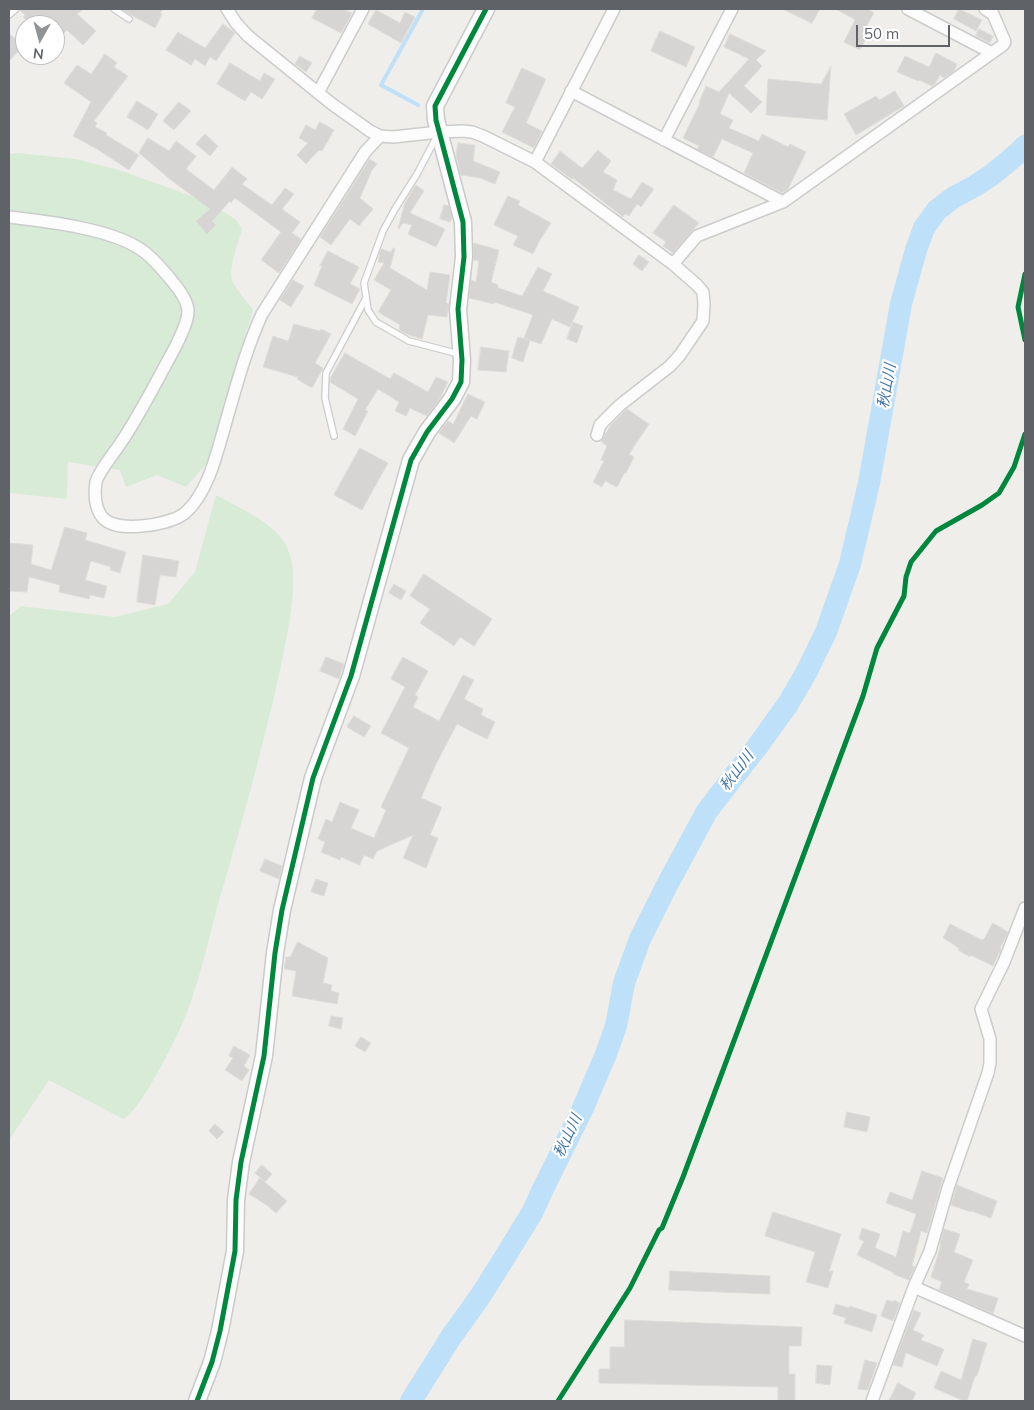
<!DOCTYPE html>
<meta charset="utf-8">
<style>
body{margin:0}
#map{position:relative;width:1034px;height:1410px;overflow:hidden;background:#efeeea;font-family:Mulish,sans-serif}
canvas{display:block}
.frame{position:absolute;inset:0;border:10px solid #5f6368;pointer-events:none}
.north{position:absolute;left:15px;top:15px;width:50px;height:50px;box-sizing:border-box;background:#fff;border:1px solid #bfc1c3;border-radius:50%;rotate:187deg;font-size:14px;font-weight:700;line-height:20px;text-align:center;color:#5f6368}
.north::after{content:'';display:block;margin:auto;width:18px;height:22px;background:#919496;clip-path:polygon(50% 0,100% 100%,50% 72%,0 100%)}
.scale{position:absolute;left:856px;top:25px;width:94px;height:22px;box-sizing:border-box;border:2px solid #5f6368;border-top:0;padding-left:6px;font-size:15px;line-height:18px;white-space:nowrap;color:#5f6368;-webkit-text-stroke:4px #fff;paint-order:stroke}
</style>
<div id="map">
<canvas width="1034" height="1410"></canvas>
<div class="frame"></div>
<div class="north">N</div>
<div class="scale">50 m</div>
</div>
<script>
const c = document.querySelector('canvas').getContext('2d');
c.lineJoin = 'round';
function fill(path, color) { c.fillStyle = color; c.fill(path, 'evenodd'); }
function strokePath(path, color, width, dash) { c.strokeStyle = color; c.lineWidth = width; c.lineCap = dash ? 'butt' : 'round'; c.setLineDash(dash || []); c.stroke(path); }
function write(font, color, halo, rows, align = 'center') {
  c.font = font + ' Mulish,"Noto Sans JP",sans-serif'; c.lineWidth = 4.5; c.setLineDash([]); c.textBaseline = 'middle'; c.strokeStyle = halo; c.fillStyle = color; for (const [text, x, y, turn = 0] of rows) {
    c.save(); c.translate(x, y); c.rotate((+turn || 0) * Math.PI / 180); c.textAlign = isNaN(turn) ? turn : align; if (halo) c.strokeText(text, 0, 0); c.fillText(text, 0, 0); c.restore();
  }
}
const green = new Path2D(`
 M18 153 76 159 119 170 186 194 226 213 236 220 242 229C239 241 228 270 232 280 236 290 247 301 253 310L207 463 186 487 157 475 126 487 120 470 68 462 67 499 10 493 9 154Z
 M216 495C237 507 267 519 282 539 287 545 290 554 292 563 293 569 293 575 293 582 293 613 285 644 279 675 262 751 241 826 219 901 209 937 201 975 188 1010 181 1030 140 1113 123 1119L49 1080 9 1140V616L21 606 115 617 168 604 195 572Z`);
const stream = new Path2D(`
 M418 105 381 85 423 9`);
const river = new Path2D(`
 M411 1401 451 1337 479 1298 503 1260 532 1213 542 1191 583 1108 606 1054 616 1026 624 983 640 939 666 887 707 811 731 780 757 747 788 704 807 671 826 632 850 564 869 483 901 304 916 250 924 228 937 210 954 197 975 186 993 174 1017 154 1025 146`);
const building = new Path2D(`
 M21 9H83L77 14 96 31 83 45 67 30 55 42V25H31L23 17 25 15 20 10Z
 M122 9H163L160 13 162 14 155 28 133 16Z
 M317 9H343L352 13 341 33 312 18Z
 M783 9H820L812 23Z
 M836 9H867L874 13 862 34 867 36 860 50 844 42 855 20Z
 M959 9 982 20 976 31 954 19Z
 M376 10 400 23 405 12 415 17 401 43 368 24Z
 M223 24 235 33 216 61 210 57 205 66 195 59 191 65 166 50 178 32 205 48Z
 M979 29 993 36 990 43 976 36Z
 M660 31 695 47 686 67 651 51Z
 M9 33 23 46 9 61Z
 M730 34 766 51 756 60 762 66 744 86 762 102 751 113 729 93 720 114 733 120 729 128 759 141 762 134 788 147 790 144 806 152 788 189 782 193 744 173 753 153 722 139 713 157 697 149 699 146 683 138 700 103 699 102 706 86 719 92 749 59 724 47Z
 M936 53 957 64 954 71 944 78 940 75 935 84 932 86 919 80 918 81 897 72 905 56 929 67Z
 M105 54 117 63 114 67 128 76 94 121 97 123 95 127 107 133 106 135 139 155 129 170 97 149 73 136 91 102 64 83 77 65 91 74Z
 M300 56 312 63 306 72 295 64Z
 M230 63 260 81 264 73 275 79 262 99 251 92 245 101 217 84Z
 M831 66 827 120 766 115 768 79 821 84Z
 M522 68 546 79 526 123 542 131 534 148 502 132 515 107 506 103Z
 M895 91 904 106 856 135 844 114 876 96 879 100Z
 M137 101 158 114 148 130 127 117Z
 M179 102 191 111 174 130 163 121Z
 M320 122 334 130 322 151 319 150 306 164 297 155 308 143 299 138 306 125 315 130Z
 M205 134 218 146 210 156 196 144Z
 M148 138 169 151 176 141 196 156 186 169 214 190 232 167 247 179 242 184 272 205 285 188 294 194 282 209 300 222 292 233 301 239 279 273 261 260 281 232 235 198 231 203 230 201 212 221 216 225 207 234 196 221 210 209 171 180 139 153Z
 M458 143 475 145 473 161 500 172 495 184 480 178 461 175 456 156Z
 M598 150 611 161 603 172 617 180 613 190 631 199 642 182 654 189 641 207 637 204 629 216 625 214 623 217 573 178 572 179 551 164 560 151 582 168Z
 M370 159 377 164 372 170 360 198 373 209 359 226 350 219 331 245 320 237Z
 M416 185 424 191 410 213 445 229 436 247 408 234 412 225 403 223 399 229 398 228 405 203Z
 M508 196 520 201 518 205 551 223 540 240 533 254 513 245 518 236 494 225Z
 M444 205 449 206 452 218 450 222 440 219Z
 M674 205 699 223 673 253 663 246 666 242 653 233Z
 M474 243 499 250 491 282 498 285V288L522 296 538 267 552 274 543 291 579 307 570 327 552 319 541 344 524 338 533 315 494 302V304L469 298 471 280 476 282 479 261 474 260Z
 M393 248 395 249 390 268 427 290 430 272 450 275 446 303 449 304 447 317 428 315 422 339 409 335 399 330 400 325 378 312 391 290 374 280 384 263 378 262 380 252 381 249 391 252Z
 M328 251 359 267 350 284 360 289 352 304 314 285 322 266H320Z
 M639 255 649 262 642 271 633 264Z
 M293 280 304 286 291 307 280 300Z
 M573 322 583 326 577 343 567 339Z
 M294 324 320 331 321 329 331 334 315 363 323 368 312 388 297 379 298 377 263 367 273 336 288 341Z
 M518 337 530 340 523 362 512 358Z
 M481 347 509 351 506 372 478 370Z
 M345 353 390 379 394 373 428 392 436 377 448 382 439 400 427 416 410 408 406 416 395 411 399 402 378 389 365 410 368 411 355 436 343 429 358 399 330 382 331 377Z
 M468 394 485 402 477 419 471 416 454 443 439 433 448 421 453 424Z
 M627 409 649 424 629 454 634 457 626 473 625 472 617 487 605 481 602 487 593 482 604 461 601 460 607 446 601 441 611 425Z
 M360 448 388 463 362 510 334 495Z
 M65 527 87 533 85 540 126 552 120 573 110 570 111 567 91 561 85 580 107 586 104 598 90 595 89 599 59 592 60 585 29 577 27 592 9 591V543L33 545 31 564 51 570Z
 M143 555 179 561 176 577 160 575 155 605 137 602Z
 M424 574 492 619 474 646 460 637 454 646 420 623 430 609 410 596Z
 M394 584 406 591 401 600 389 593Z
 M326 657 344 664 339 679 320 671Z
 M403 657 428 671 415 695 418 697 413 707 439 721 463 675 474 680 464 699 483 709 481 715 495 722 487 739 457 724 436 764 421 798 442 807 430 835 438 838 426 868 403 858 413 835 377 851 373 859 364 855 360 865 341 857 340 860 321 852 325 842 318 839 326 819 332 822 340 802 359 810 351 828 374 838 386 810 381 807 409 748 381 733 405 687 391 679Z
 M354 716 371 726 364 737 347 727Z
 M265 859 282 866 279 879 260 871Z
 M316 879 328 883 324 896 311 892Z
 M993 923 1008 932 1000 948 1001 949 993 966 971 955 970 957 958 950 959 948 943 938 950 924 982 940 984 939Z
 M298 942 328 958 323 983 332 985 331 991 339 993 337 1004 292 996 296 971 284 969 286 957H290Z
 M331 1016 343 1018 341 1029 329 1026Z
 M361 1037 371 1043 365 1052 355 1046Z
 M234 1046 250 1055 244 1066 249 1070 242 1081 225 1070 233 1058 229 1056Z
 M847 1112 870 1117 867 1132 844 1127Z
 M215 1124 224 1132 217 1139 209 1131Z
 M262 1165 272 1174 265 1182 255 1173Z
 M922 1171 943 1178 927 1233 921 1231 912 1266 915 1267 909 1280 893 1274 894 1273 857 1255 864 1241 859 1239 862 1228 880 1234 875 1248 896 1257 903 1231 910 1233 916 1214 886 1203 890 1192 912 1200Z
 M260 1178 287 1201 276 1213 268 1206 249 1194Z
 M957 1185 997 1201 991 1218 971 1211V1212L951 1205Z
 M773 1212 841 1234 829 1271H833L828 1288 806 1282 815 1252 765 1236Z
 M944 1229 960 1234 954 1252 973 1260 964 1282 969 1284 967 1289 998 1298 993 1314 939 1290 942 1282 931 1277 941 1245 940 1244Z
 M670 1271 770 1276V1294L669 1290Z
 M887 1300 893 1302 894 1300 900 1303 893 1321 881 1316Z
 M836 1304 849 1308 850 1306 877 1315 872 1332 844 1323 846 1318 833 1314Z
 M914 1310 921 1313 913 1330 924 1335 921 1340 944 1349 937 1366 906 1353 902 1367 893 1365Z
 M625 1320 802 1327 801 1346H789V1374H795V1401H778V1387L599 1383V1369H610V1347H624Z
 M973 1339 987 1343 977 1376H975L967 1401H964L934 1388 941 1371 961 1380Z
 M865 1360 877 1363 868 1390 858 1389Z
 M817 1365 832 1366 830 1385 816 1383Z
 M898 1383 916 1393 912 1401H889Z`);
const lane = new Path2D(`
 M114 9 129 19
 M9 15 16 9
 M437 136 417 174 395 209 383 231 364 283 368 310 376 322 409 341 459 354
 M334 436 325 398 326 373 366 298`);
const street = new Path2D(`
 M227 9 236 23 248 36 332 104 370 131 380 136 393 137 439 132 463 131 472 132 483 136 535 162 673 264 697 285 703 292 704 304 703 321 680 355 670 366 620 405 600 425 597 435
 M908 9 992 53
 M571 91 783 202
 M318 93 363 9
 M664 140 732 9
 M535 162 614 9
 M9 217C45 221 114 229 143 251 154 259 163 270 172 281 178 288 187 300 188 310 189 324 172 353 165 366 151 392 137 419 120 444 114 453 98 473 96 482 94 494 95 509 103 518 111 527 131 527 142 526 155 525 175 521 185 513 208 493 217 453 225 425 236 387 246 349 262 314L365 152 380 136
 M673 264 697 236 783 202 1003 45 1005 42 993 14 985 9
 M914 1287 1025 1336
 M872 1401 914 1287 930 1251 948 1188 988 1073 990 1063V1039L981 1009 1004 962 1025 908`);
const secondary = new Path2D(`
 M197 1401 212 1362 220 1331 235 1251 236 1200 241 1162 264 1056 275 953 282 910 313 778 351 676 411 460 427 432 452 399 461 382 462 360 458 309 464 257 463 222 436 120 435 106 486 9`);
const cycleway = new Path2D(`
 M1025 274 1018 307 1025 340
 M197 1401 212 1362 220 1331 235 1251 236 1200 241 1162 264 1056 275 953 282 910 313 778 351 676 411 460 427 432 452 399 461 382 462 360 458 309 464 257 463 222 436 120 435 106 486 9
 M558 1401 630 1288 659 1230 662 1228 683 1177 863 696 877 648 904 596 906 577 911 562 936 531 982 505 999 493 1014 467 1025 434`);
const waterNames = [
 ["秋山川",887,386,-80],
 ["秋山川",737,771,-53],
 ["秋山川",568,1136,-65]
];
fill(green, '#d8ebd6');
strokePath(stream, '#bfe0f9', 4);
strokePath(river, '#bfe0f9', 22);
fill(building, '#d6d5d3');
strokePath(building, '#deddd9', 1);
strokePath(lane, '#cbcccc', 8);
strokePath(street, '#cbcccc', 14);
strokePath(secondary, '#cacacb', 19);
strokePath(lane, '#fdfcfc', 5.5);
strokePath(street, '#fdfcfc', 11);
strokePath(secondary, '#fdfcfc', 16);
strokePath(cycleway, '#00873e', 5);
write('italic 15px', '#4174aa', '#fff', waterNames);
</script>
